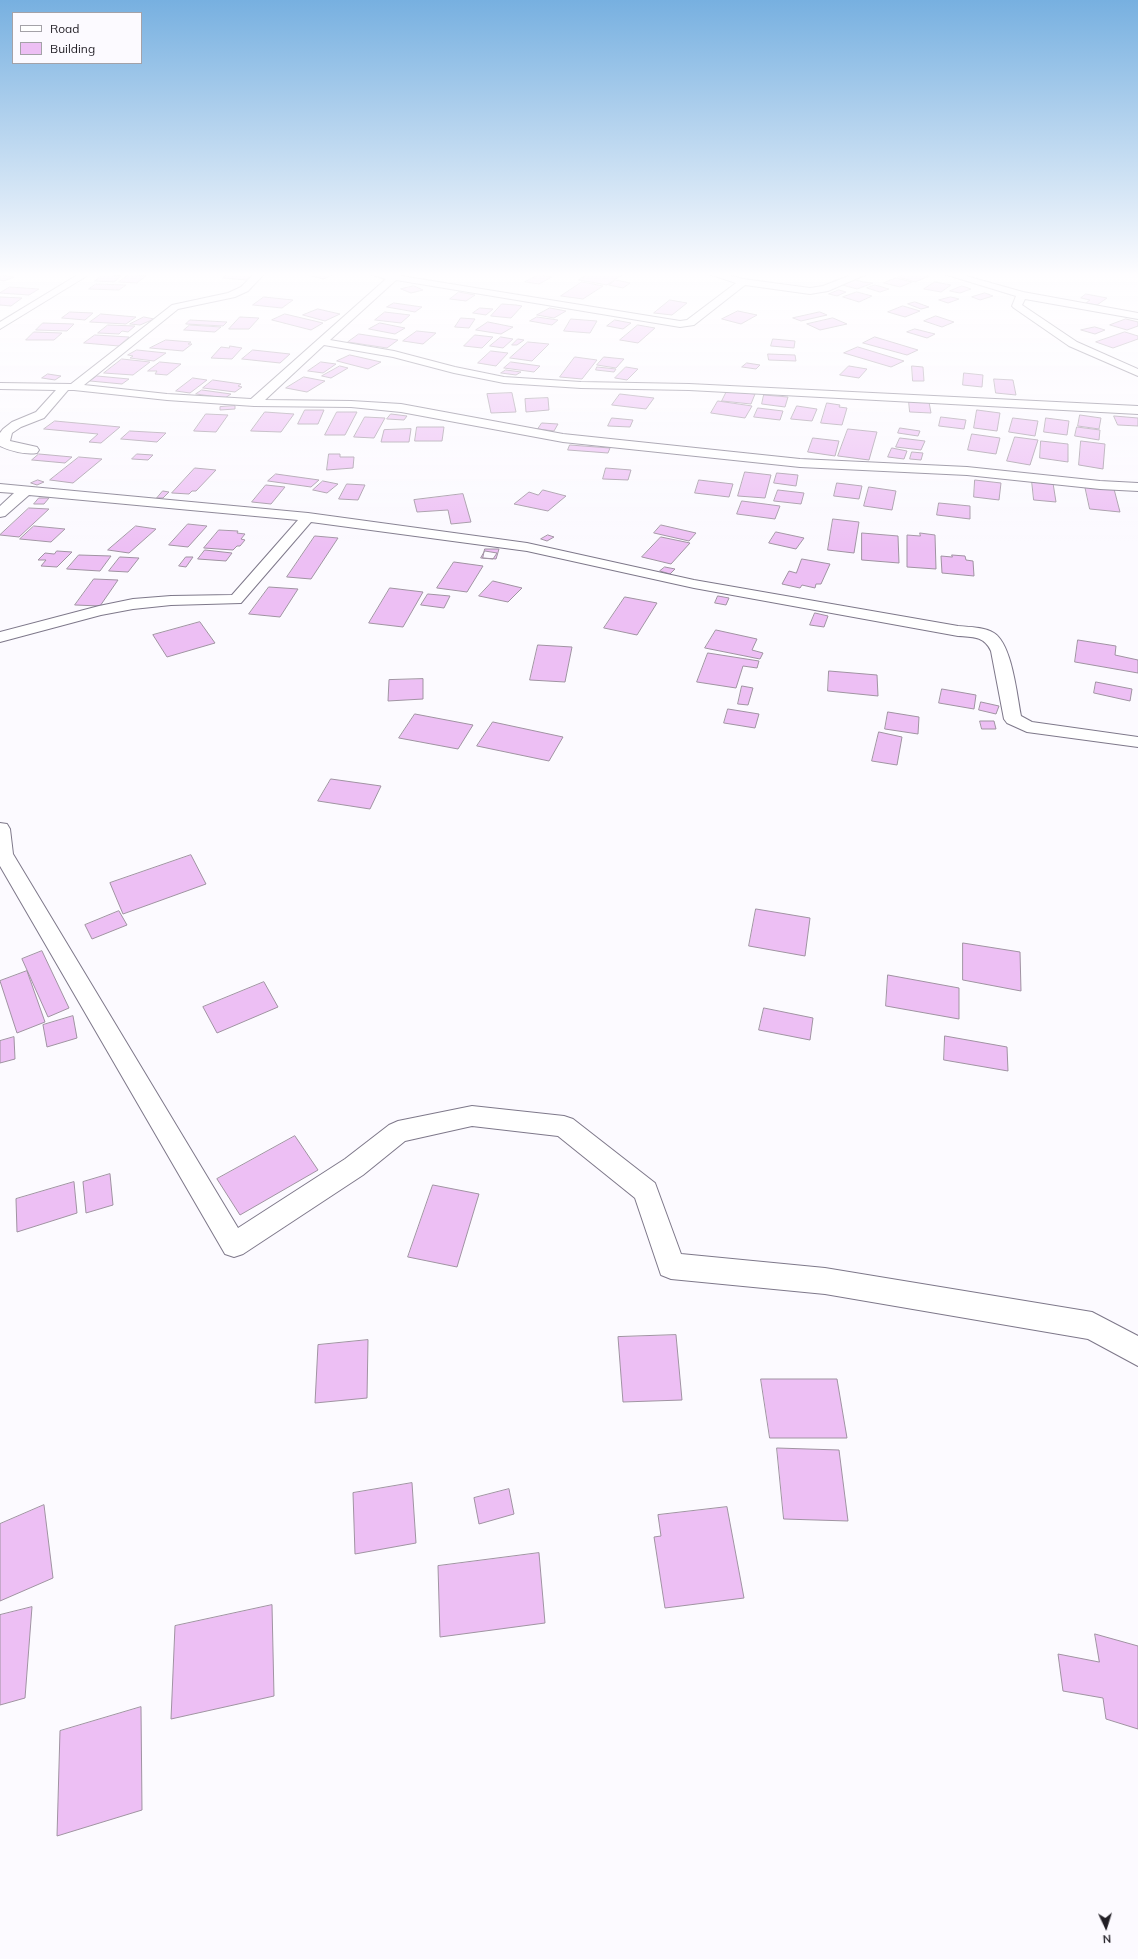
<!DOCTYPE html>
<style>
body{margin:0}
#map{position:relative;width:1138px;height:1959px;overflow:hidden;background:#fcfaff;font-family:Mulish,sans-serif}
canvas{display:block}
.legend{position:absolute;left:12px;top:12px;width:130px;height:52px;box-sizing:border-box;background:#fcfaff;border:1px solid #a4a2a8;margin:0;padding:5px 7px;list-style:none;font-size:12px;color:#211e25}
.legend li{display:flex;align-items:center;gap:8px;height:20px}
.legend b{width:20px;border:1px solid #a4a2a8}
.north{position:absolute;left:1086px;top:1907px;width:40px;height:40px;-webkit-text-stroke:3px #fcfaff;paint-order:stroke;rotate:176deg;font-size:11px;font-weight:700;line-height:16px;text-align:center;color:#211e25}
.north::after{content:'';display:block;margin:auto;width:14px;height:18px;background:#211e25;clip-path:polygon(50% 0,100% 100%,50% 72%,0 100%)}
</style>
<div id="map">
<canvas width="1138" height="1959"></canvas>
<ul class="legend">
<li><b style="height:5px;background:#fff"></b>Road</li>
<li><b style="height:11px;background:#edbff4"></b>Building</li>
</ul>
<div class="north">N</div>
</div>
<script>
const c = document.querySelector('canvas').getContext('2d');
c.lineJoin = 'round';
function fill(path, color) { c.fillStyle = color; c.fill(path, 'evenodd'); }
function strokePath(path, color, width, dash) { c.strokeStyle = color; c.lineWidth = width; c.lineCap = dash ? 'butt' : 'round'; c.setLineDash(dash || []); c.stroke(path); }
const building = new Path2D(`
 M104 274 114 275 113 276H121L114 282 95 281Z
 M228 274H253L246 280 223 278Z
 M310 274H334L323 279 308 275Z
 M588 274H623L607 285 579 280Z
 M907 274H921L929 276 915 282 899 277Z
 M0 275 14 277 4 281 0 280Z
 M128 275 146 276 137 283 119 282Z
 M538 275 552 277 539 284 525 282Z
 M896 278 912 282 900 287 884 283Z
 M853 279 863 282 873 283 857 289 839 284Z
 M616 280 630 283 623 288 609 285Z
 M582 282 603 286 583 299 561 296Z
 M935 282 951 285 941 292 924 289Z
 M96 284 126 285 119 290 89 289Z
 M875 285 889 289 880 292 867 288Z
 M414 286 423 290 411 293 401 289Z
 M962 286 971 289 960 293 950 291Z
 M10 287 39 289 29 295 0 293Z
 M839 290 846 292 837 296 829 294Z
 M459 292 475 295 466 301 450 299Z
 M857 292 872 296 859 302 843 297Z
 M985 293 993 296 980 300 972 297Z
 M1086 294 1107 298 1097 305 1086 303 1090 300 1081 298Z
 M0 297 22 298 11 306 0 305Z
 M264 297 293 300 282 308 253 305Z
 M951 297 959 299 948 303 939 300Z
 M670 300 687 303 672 315 654 313Z
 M915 302 929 307 921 309 908 304Z
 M394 303 422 307 415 312 387 307Z
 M502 304 516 305 522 306 511 318 491 316Z
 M903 306 920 311 905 317 888 312Z
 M480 308 493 309 486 315 473 313Z
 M550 308 566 311 554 318 537 315Z
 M318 309 340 314 325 321 303 315Z
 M738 311 757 315 741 324 722 319Z
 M70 312 93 313 85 320 62 318Z
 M385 312 410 315 401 323 375 320Z
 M820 312 827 315 801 321 793 318Z
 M101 314 136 317 126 324 90 322Z
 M285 314 323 323 311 330 272 320Z
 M936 316 954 322 942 327 924 321Z
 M144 317 154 319 140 325 130 324Z
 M240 317 259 318 249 329H229Z
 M537 317 558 320 552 325 530 321Z
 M461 318 475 319 469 328 455 327Z
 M833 318 847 324 820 330 807 324Z
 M571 319 597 321 590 333 564 331Z
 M1126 319 1138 322V326L1127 330 1110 325Z
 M190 320 227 322 223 326 186 324Z
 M615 320 631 323 623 329 607 326Z
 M488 322 513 327 501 334 476 330Z
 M43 323 74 324 67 331 36 330Z
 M380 323 405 328 395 334 369 329Z
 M108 325 135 326 128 332 122 331 119 334 98 333Z
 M190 325 221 327 215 332 184 330Z
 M638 325 655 328 638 343 620 340Z
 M1095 327 1105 330 1095 334 1081 330Z
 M915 329 935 334 927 338 907 332Z
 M417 331 436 333 423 344 403 341Z
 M34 332 62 333 54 340H26Z
 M1125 332 1138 336V339L1113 348 1096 342Z
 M359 334 398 340 387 348 348 342Z
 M95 335 129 337 119 346 84 343Z
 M475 335 493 337 482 348 464 346Z
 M501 337 513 339 503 348 490 346Z
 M875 337 918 350 907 355 863 343Z
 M518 339 524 340 517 345H512Z
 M773 339 795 341 794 348 771 346Z
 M166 340 191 342 188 344H192L183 351 150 348Z
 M528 342 549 344 532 361 510 358Z
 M230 346 242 348 232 359 211 358 221 347 229 348Z
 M858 347 904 361 891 367 844 353Z
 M137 350 166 353 154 361 130 358 133 356 128 355Z
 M253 350 290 354 280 363 242 359Z
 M491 351 508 353 496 366 478 363Z
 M768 354 795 355 796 361 769 360Z
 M350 355 381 362 368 369 337 361Z
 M575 357 597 360 582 379 560 377Z
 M604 357 624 359 616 368 597 365Z
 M122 359 150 362 133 375 104 373Z
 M160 362 181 364 167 375 155 374 157 371H148Z
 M321 362 336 364 323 373 308 371Z
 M511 362 540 366 534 372 504 368Z
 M747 363 760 365 756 369 742 367Z
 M340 366 348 368 331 378 322 376Z
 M849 366 867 369 859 378 840 375Z
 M912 366 923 367 924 381H913Z
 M597 367 616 369 614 372 596 370Z
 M626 367 638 369 627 380 615 378Z
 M506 370 521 372 516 375 501 373Z
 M964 373 983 375 982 387 963 385Z
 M48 374 61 376 55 380 42 378Z
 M97 376 129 379 122 384 90 381Z
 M304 377 325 381 307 392 286 388Z
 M193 378 207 380 190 393 176 391Z
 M994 379 1013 380 1016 395 996 393Z
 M213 380 241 384 238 386 242 387 235 392 203 388Z
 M202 390 231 394 225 398 196 394Z
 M727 391 755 394 751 404 722 401Z
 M512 393 516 412 491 413 487 394Z
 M620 394 654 398 646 409 612 405Z
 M764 395 788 397 785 407 762 404Z
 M548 398 549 410 526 412 525 399Z
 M718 401 752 406 745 418 711 413Z
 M909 401 929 402 931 413 910 412Z
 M827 403 840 405 839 407 847 408 842 425 821 423Z
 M235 406V409L220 410V407Z
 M797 406 817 409 812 421 791 419Z
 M758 408 783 411 780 420 754 417Z
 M305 410H324L318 424H298Z
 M977 410 1000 413 997 431 974 428Z
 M265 412 294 414 281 432 251 431Z
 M337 412H357L345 435H325Z
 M206 414 228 415 216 432 194 431Z
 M391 414 407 416 404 420 387 419Z
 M1080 415 1101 418 1099 429 1078 426Z
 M1114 416 1138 418V426L1118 425Z
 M365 417 385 418 374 438 354 437Z
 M941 417 966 420 964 429 939 426Z
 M612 418 633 420 630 427 608 426Z
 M1013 418 1038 421 1035 436 1009 432Z
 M1046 418 1069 421 1067 435 1044 432Z
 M55 421 120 427 101 443 89 442 98 434 44 429Z
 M542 423 558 424 554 431 538 429Z
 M417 427H444L442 441H415Z
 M1077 427 1100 430 1099 440 1075 436Z
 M900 428 920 431 918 436 898 433Z
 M411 429 409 442H381L384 430Z
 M848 429 877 432 869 460 838 456Z
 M130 431 166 433 157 442 121 439Z
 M972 434 1000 438 996 454 968 450Z
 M1015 437 1038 440 1030 465 1007 461Z
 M813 438 839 441 835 456 808 452Z
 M900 438 925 441 921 450 896 447Z
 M1041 441 1068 444V462L1040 458Z
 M1081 441 1105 444 1103 469 1079 465Z
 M570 445 610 448 608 453 568 450Z
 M892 448 907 451 904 459 888 457Z
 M912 452 923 453 921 460 910 459Z
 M39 454 72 457 65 463 32 460Z
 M137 454 153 455 148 460 132 459Z
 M329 454H340V457H354L353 468 327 470Z
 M79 457 102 459 73 483 50 480Z
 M195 468 216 470 196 491H192L189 494 172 493Z
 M606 468 631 470 628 480 603 479Z
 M745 472 771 475 765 498 738 496Z
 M777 473 798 475 796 486 774 483Z
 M276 474 319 480 311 487 268 481Z
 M38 480 44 482 37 485 31 483Z
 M699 480 733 484 729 497 695 493Z
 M975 480 1001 483 999 500 974 497Z
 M323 481 338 484 327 493 313 490Z
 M1032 481 1053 483 1056 502 1034 500Z
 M837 483 862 486 859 499 834 496Z
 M347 484 365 485 358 500 339 499Z
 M266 485 285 487 271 504 252 502Z
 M1085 486 1114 489 1120 512 1090 509Z
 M869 487 896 491 892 510 864 506Z
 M543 490 566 496 548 511 514 504 529 492 538 495Z
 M778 490 804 493 801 504 774 501Z
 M163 491 169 492 163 498H157Z
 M463 494 471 522 451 524 448 510 417 512 414 500Z
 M39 498H49L44 504H34Z
 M742 501 780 506 775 519 737 514Z
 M939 503 970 506V519L937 515Z
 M29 508 49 509 19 537 0 535Z
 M833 519 859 522 854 553 828 550Z
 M188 524 207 526 188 547 169 545Z
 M661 525 696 533 689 541 654 533Z
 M34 526 65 529 51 542 20 539Z
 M136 526 156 529 129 553 108 550Z
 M219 530 238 531 237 533 245 534 241 539 245 540 240 546H237L233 550 204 548Z
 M776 532 804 538 796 549 769 543Z
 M862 533 898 536 899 563 862 560Z
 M920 533 935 535 936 569 907 567V535L920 536Z
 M548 535 554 537 547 541 541 539Z
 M315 536 338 538 311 579 287 577Z
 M661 537 690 543 671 564 642 557Z
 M485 549H499L496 559 483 558Z
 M205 550 232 553 226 561 198 559Z
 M57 551 72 552 57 567 41 566 46 560H38L45 553 54 554Z
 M485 551 497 553 493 559 481 558Z
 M79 555 111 556 100 571 67 569Z
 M952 555 965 556 966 560 973 561 974 576 942 573 941 556 952 557Z
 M120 557 139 558 128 572 109 571Z
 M186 557H193L186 567 179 566Z
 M802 559 830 564 821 584H816L815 588 802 585 800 588 782 584 789 571 796 573Z
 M454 562 483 566 467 592 437 588Z
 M665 567 675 569 670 574 660 571Z
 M94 579 118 580 100 606 75 605Z
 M493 581 522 588 508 602 479 596Z
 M269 587 298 589 280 617 249 614Z
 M390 588 423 592 403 627 369 623Z
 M428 594 450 596 444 608 421 605Z
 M718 596 729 598 726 605 715 603Z
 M625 597 657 603 637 635 604 628Z
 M815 613 828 616 824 627 810 625Z
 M200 622 215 643 167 657 153 635Z
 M716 630 757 639 752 650 763 653 760 659 705 648Z
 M1078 640 1116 646 1115 655 1138 660V673L1075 662Z
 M538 645 572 647 565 682 530 680Z
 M708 653 759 661 757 668 743 666 736 688 697 682Z
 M829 671 877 675 878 696 828 691Z
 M423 679V699L388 701 389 680Z
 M1096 682 1132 689 1130 701 1094 693Z
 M742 686 753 688 748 705 738 704Z
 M942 689 976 695 974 709 939 703Z
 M981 702 999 706 996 714 979 710Z
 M728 709 759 714 755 728 724 723Z
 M888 712 919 717 918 734 885 729Z
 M415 714 473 725 458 749 399 738Z
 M980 721H994L996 729H982Z
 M493 722 563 737 549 761 477 746Z
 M879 732 902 737 897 765 872 761Z
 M331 779 381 786 370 809 318 801Z
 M191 855 206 884 123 914 110 883Z
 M756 909 810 918 805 956 749 946Z
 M119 911 127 925 92 939 85 925Z
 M963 943 1020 952 1021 991 963 980Z
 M42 951 69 1008 48 1017 22 959Z
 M27 971 45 1022 17 1033 0 981Z
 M888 975 959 988V1019L886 1006Z
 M264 982 278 1007 217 1033 203 1007Z
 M764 1008 813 1018 810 1040 759 1030Z
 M73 1016 77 1038 47 1047 43 1025Z
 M945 1036 1007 1047 1008 1071 944 1060Z
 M14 1037 15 1059 0 1063V1041Z
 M295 1136 318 1170 240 1215 217 1179Z
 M110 1174 113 1205 86 1213 83 1182Z
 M74 1182 77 1213 17 1232 16 1199Z
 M433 1185 479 1194 457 1267 408 1257Z
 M676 1335 682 1400 623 1402 618 1337Z
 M368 1340 367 1398 315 1403 318 1345Z
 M761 1379H837L847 1438H770Z
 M777 1448 839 1450 848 1521 784 1519Z
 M412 1483 416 1543 355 1554 353 1493Z
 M509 1489 514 1514 479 1524 474 1498Z
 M44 1505 53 1578 0 1601V1524Z
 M727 1507 744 1598 665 1608 654 1537 661 1536 658 1515Z
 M539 1553 545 1623 440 1637 438 1566Z
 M272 1605 274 1696 171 1719 175 1626Z
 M32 1607 25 1698 0 1705V1615Z
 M1095 1634 1138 1646V1729L1106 1719 1103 1698 1063 1691 1058 1654 1099 1662Z
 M141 1707 142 1810 57 1836 60 1731Z`);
const minor = new Path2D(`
 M79 274H90L0 329V322Z
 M254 274H264L248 291 235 297 178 309 84 385 167 394 251 399 386 279 370 274H401V276L680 321 687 320 736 283 709 274H725L743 279 810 288 823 286 854 274H867L828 291 810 294 745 285 694 325 680 327 396 280 330 340 394 351 455 367 504 377 581 382 689 384 1138 406V414L689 390 581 388 504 383 454 373 393 357 324 345 265 400 351 401 401 404 563 434 800 459 967 467 1100 481 1138 483V491L1100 489 967 475 800 467 563 442 401 412 351 407 254 406 167 400 74 390H68L44 418 21 427 12 433 10 441 37 447 39 450 37 453C26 455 10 451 0 446V433L3 429 12 422 36 412 56 390 0 389V383L71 384 172 305 228 293 241 287Z
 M944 274H959L1023 292 1138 313V319L1025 299 1022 305 1077 342 1138 369V376L1069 346 1014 308 1012 306 1016 296Z
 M0 484 308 513 527 543 694 580 958 626C970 627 984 627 994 633 1012 644 1017 696 1021 716L1032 722 1138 737V747L1027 732 1007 723 1004 719 991 651C984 636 973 637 958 636L694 588 527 551 311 522 241 603 171 605 133 609 101 615 0 642V632L99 606 133 599 171 596 232 595 298 520 29 495 5 516 0 517V506L14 493 0 492Z
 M0 823 7 824 10 829 13 854 238 1228 345 1159 389 1125 398 1121 472 1106 564 1116 573 1119 655 1183 681 1254 825 1268 1092 1312 1138 1336V1366L1088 1339 825 1294 671 1279 661 1275 635 1198 558 1136 472 1126 405 1141 363 1175 243 1254 234 1257 225 1254 0 866Z`);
fill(building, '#edbff4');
strokePath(building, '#a093a2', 1);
strokePath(minor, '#7e788a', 2);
fill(minor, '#fff');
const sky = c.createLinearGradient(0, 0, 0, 549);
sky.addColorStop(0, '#77b0e0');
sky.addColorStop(0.5, '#fefdff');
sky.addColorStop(1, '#fefdff00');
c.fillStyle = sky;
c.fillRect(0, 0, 1138, 549);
</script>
